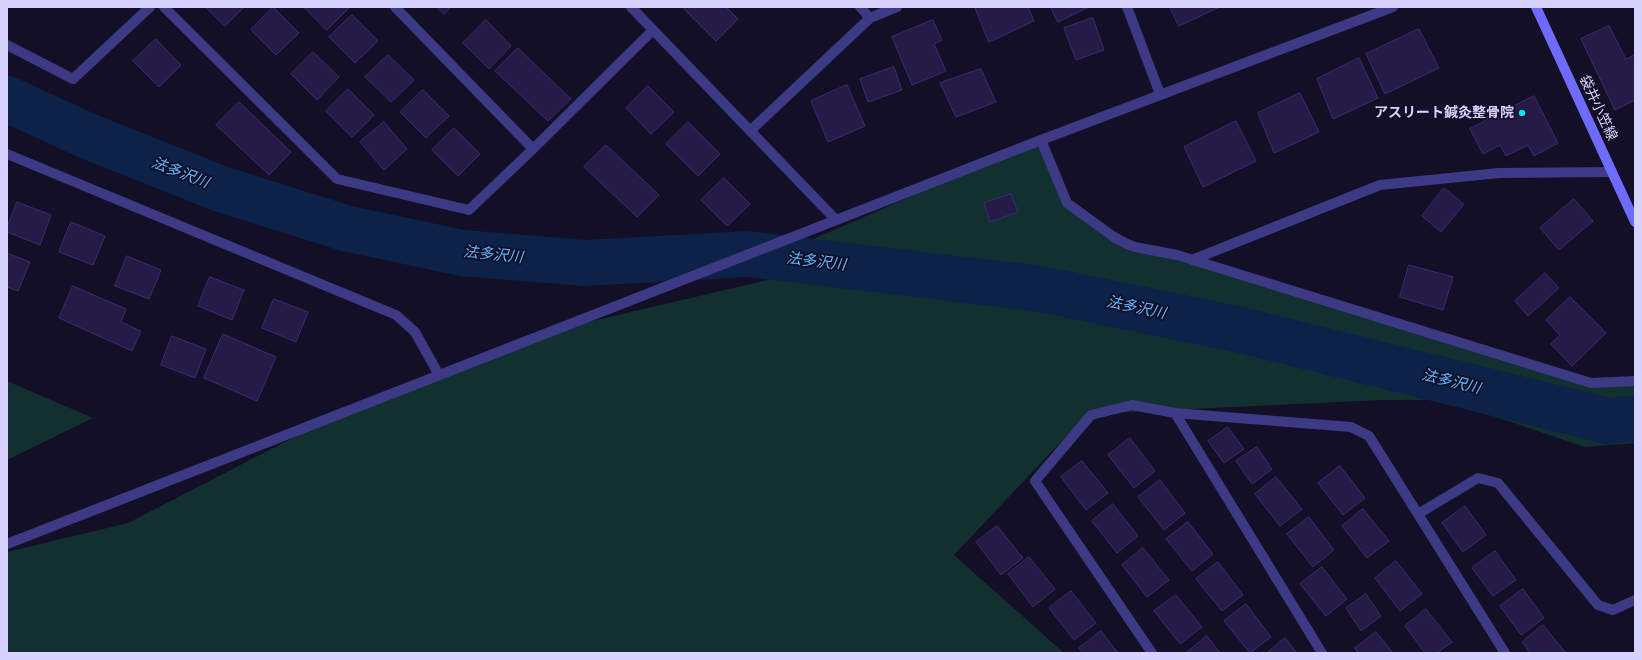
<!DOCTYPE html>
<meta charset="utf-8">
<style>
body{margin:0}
#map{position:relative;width:1642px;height:660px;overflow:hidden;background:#130f26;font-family:"PT Sans Narrow",sans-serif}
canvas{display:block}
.frame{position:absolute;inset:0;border:8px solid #d9d4ff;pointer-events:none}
</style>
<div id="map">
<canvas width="1642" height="660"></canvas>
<div class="frame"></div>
</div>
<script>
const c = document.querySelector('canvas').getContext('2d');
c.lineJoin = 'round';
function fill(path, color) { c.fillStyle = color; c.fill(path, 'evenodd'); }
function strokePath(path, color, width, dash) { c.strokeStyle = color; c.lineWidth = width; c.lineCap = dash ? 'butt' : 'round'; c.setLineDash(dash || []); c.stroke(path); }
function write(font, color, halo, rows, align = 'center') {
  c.font = font + ' "PT Sans Narrow","Noto Sans JP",sans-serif'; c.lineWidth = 3.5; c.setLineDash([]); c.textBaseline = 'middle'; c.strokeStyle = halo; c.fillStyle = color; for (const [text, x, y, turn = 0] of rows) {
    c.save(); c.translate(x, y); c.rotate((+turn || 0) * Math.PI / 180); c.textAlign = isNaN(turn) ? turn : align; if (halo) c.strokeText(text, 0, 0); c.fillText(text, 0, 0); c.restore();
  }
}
const green = new Path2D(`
 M1041 140 1067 203 1127 244 1591 383 1635 381V443L1585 447 1499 418 1434 400H1381L1087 414 954 555 1064 653H7V552L128 523 339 414 554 330 776 278 787 279 797 246Z
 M7 381 93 418 7 460Z`);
const river = new Path2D(`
 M7 99 90 137 221 189 345 228 462 253 585 263 748 254 1041 289 1241 330 1608 421 1635 418`);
const building = new Path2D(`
 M206 7H244L225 26Z
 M273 7 299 33 276 55 251 30Z
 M304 7H348L349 8 327 30Z
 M437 7H451L444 14Z
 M686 7H726L738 19 716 41 684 9Z
 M975 7H1028L1034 21 989 42Z
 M1051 7H1089L1058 22Z
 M1170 7H1220L1179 26Z
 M352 15 378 41 355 63 329 37Z
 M1093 18 1104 50 1076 60 1064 28Z
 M486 20 511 46 489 69 463 43Z
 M933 20 942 40 934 44 946 71 912 85 892 37Z
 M1609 26 1626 59 1635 55V100L1615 110 1581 39Z
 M1419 29 1439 68 1385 94 1366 54Z
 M156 39 181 65 159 87 133 61Z
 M518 48 571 99 548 121 495 71Z
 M313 52 339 77 317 100 291 74Z
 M388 55 414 80 391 102 365 77Z
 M1359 58 1378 98 1333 119 1317 79Z
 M894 67 902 90 868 102 860 79Z
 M981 69 996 102 956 117 940 83Z
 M847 85 865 126 828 142 811 101Z
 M648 86 674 112 651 134 626 108Z
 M348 89 374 115 352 137 326 111Z
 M423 90 449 116 426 138 400 112Z
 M1300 93 1319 132 1274 153 1258 113Z
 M1534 96 1558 143 1534 156 1528 145 1506 156 1500 145 1483 154 1470 129Z
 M239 102 291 152 269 175 216 125Z
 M1236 121 1256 161 1203 187 1184 147Z
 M384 122 407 149 384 170 360 142Z
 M688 122 720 154 698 176 666 144Z
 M454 128 480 154 458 176 432 150Z
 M606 145 659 195 637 217 584 167Z
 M724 178 750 204 727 226 701 200Z
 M1444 188 1464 204 1441 232 1422 216Z
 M1011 194 1018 212 990 222 984 203Z
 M1574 199 1593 221 1559 250 1540 228Z
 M17 202 51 215 40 245 7 232V228Z
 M71 222 105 236 93 265 59 252Z
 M7 253 30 262 18 291 7 287Z
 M127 256 161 270 149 299 115 286Z
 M1409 265 1453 277 1443 310 1400 297Z
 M1545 273 1559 288 1528 316 1515 301Z
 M210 277 244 290 232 320 198 306Z
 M73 286 126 309 121 322 141 331 132 351 59 318Z
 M1570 297 1606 333 1572 366 1551 344 1560 335 1546 320Z
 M274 299 308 312 296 342 262 328Z
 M223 334 276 357 257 401 204 378Z
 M172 336 206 349 195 378 161 365Z
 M1228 427 1244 449 1224 463 1208 441Z
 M1130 438 1155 471 1134 488 1108 455Z
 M1257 447 1272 469 1252 484 1236 461Z
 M1082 461 1108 493 1086 510 1061 477Z
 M1340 466 1365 498 1343 515 1318 483Z
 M1276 477 1302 509 1280 526 1255 494Z
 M1160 480 1185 513 1164 530 1138 497Z
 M1113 504 1138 536 1117 553 1092 521Z
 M1465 506 1486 535 1463 552 1442 523Z
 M1363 509 1389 541 1367 558 1342 526Z
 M1309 517 1334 550 1313 567 1287 534Z
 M1188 522 1213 554 1192 571 1166 539Z
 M997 526 1023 558 1001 575 976 542Z
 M1143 548 1169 580 1147 597 1122 565Z
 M1495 551 1516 580 1493 596 1472 568Z
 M1029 557 1055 589 1033 607 1008 574Z
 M1396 561 1422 594 1400 611 1375 578Z
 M1218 562 1243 595 1222 611 1196 579Z
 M1322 567 1347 599 1326 616 1300 584Z
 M1523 589 1544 618 1521 635 1500 606Z
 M1071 591 1096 623 1074 640 1049 608Z
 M1366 594 1381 616 1361 631 1346 608Z
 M1176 595 1202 627 1180 644 1154 611Z
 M1246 604 1271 637 1250 653 1224 621Z
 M1426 609 1452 642 1437 653H1425L1405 626Z
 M1543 625 1566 653H1530L1522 642Z
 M1101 631 1118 653H1083L1079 648Z
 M1376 632 1393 653H1358L1355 648Z
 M1207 636 1220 653H1186Z
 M1285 638 1297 653H1267Z`);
const minor = new Path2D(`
 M164 7 337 179 469 210 533 149 653 30
 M395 7 533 149
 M860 7 870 18
 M1127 7 1160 94
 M7 45 73 79 150 7
 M750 131 870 18 897 7
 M1041 140 1067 203 1114 237 1127 244 1135 247 1177 255 1591 383 1635 381
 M7 154 396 315 415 332 439 375
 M1192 260 1380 185 1499 173 1612 172
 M1175 413 1322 653
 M1418 514 1478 478 1498 483 1598 605 1613 610 1635 600
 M1152 653 1035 481 1091 415 1132 405 1175 413 1351 427 1369 436 1505 653`);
const tertiary = new Path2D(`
 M631 7 836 220
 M7 544 1041 140 1393 7`);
const secondary = new Path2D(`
 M1536 7 1635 222`);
const markers = [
 [1522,113,4,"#00e5ff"]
];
const streetNames = [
 ["袋井小笠線",1598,108,65]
];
const poiNames = [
 ["アスリート鍼灸整骨院",1514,113]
];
const waterNames = [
 ["法多沢川",180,173,21],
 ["法多沢川",493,255,6],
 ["法多沢川",816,262,7],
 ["法多沢川",1136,308,12],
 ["法多沢川",1451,382,14]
];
fill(green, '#12302f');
strokePath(river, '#0c2248', 46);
fill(building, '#241b47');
strokePath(building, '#3b2d73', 1);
strokePath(minor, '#3d3a85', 10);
strokePath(tertiary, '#3d3a85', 10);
strokePath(secondary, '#6f6bff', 10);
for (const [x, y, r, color] of markers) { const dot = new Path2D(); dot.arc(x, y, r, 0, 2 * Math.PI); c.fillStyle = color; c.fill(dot); strokePath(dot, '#130f26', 1.5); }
write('14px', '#d9d4ff', '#130f26', streetNames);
write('bold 14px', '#d9d4ff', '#130f26', poiNames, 'right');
write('italic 15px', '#62b6ff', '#130f26', waterNames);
</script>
